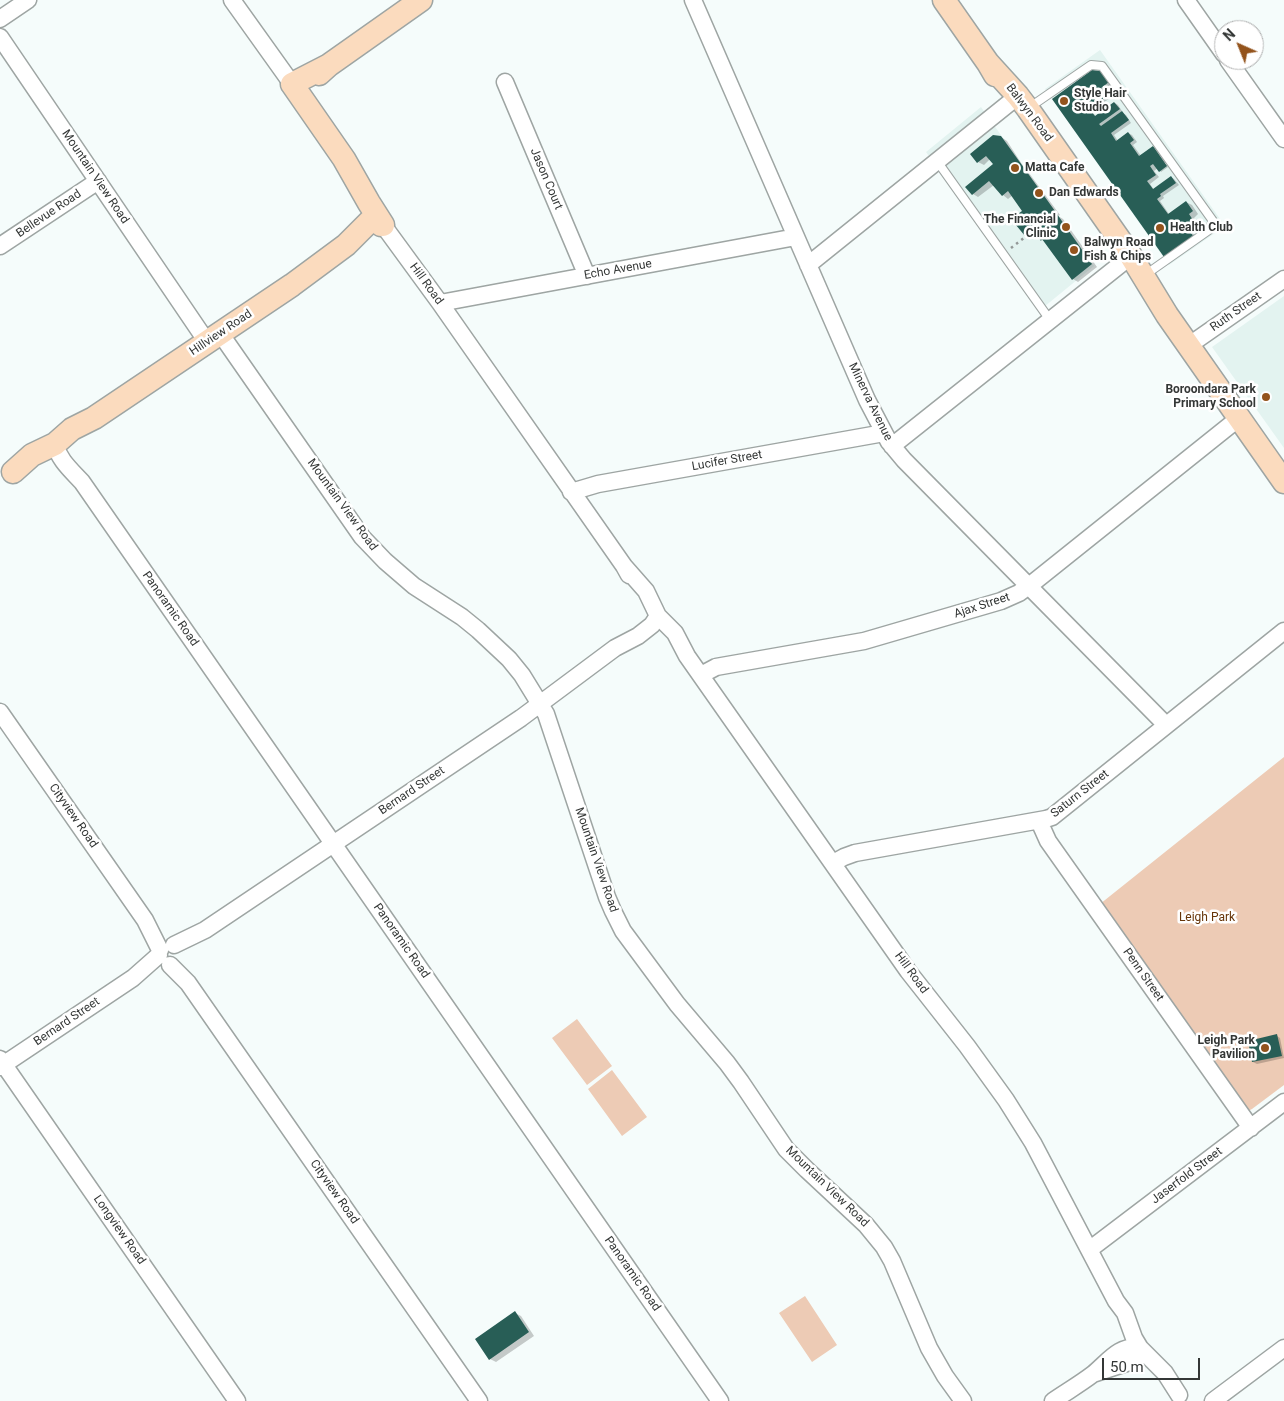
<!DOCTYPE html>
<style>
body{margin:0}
#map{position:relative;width:1284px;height:1401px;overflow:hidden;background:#f5fcfb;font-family:Roboto,sans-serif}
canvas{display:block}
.north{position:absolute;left:1214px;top:20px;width:50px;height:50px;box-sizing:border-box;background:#fff;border:1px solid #aeafaf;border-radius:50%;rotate:316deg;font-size:14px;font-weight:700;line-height:20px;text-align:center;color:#343736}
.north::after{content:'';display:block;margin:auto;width:18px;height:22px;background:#93531c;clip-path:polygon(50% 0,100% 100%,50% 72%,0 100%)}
.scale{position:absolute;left:1102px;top:1358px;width:98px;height:22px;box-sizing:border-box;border:2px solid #343736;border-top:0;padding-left:6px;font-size:15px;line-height:18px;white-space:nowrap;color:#343736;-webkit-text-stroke:4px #fff;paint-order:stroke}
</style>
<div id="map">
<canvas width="1284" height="1401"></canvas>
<div class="north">N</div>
<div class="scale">50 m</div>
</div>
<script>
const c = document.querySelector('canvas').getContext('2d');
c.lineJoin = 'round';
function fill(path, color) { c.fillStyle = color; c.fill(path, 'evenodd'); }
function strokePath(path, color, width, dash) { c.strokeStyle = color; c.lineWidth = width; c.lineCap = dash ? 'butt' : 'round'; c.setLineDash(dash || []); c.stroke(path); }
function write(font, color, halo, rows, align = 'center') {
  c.font = font + ' Roboto,sans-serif'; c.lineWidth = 5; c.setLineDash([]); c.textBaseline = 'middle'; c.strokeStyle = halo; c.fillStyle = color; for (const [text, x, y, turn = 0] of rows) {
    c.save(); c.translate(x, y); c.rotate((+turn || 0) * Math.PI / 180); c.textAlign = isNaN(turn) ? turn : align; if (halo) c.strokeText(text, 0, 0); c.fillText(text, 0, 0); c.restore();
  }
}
const built = new Path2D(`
 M1100 50 1225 226 1169 265 1045 89Z
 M981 107 1094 266 1039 311 926 152Z
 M1284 296V448L1212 347Z`);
const green = new Path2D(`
 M1284 757V1085L1252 1109 1248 1111 1100 904Z
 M577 1019 612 1066 587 1085 552 1038Z
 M612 1070 647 1117 622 1136 588 1089Z
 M805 1296 837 1345 812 1362 779 1313Z`);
const shadow = new Path2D(`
 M1101 72 1114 86 1105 92 1110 98 1092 111 1096 117 1115 103 1118 105 1122 111 1121 112 1126 115 1131 123 1114 135 1118 141 1128 133 1132 135 1137 142 1133 145 1141 156 1154 147 1159 151 1167 162 1165 163 1168 167 1161 172 1158 168 1154 171 1159 177 1150 184 1154 190 1171 177 1174 179 1179 185 1163 196 1164 198 1160 201 1169 214 1186 202 1192 205 1198 214 1194 218 1200 226 1192 232 1198 240 1170 259 1165 256 1054 99Z
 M1001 137 1007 141 1027 172 1029 173 1060 215 1058 216 1063 219 1097 267 1078 282 1073 279 1046 242 1042 240 1037 233 1031 238 1025 235 1023 211 1013 195 1008 199 1003 195 994 185 978 197 973 194 995 165 990 159 984 165 978 162Z
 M1277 1036 1280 1038 1284 1058 1257 1064 1253 1062Z
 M515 1313 521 1316 534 1336 496 1362 490 1359Z`);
const building = new Path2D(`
 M1092 70 1101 71 1109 82 1101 88 1107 96 1089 109 1095 116 1114 102 1120 109 1099 124 1101 126 1122 111 1129 120 1111 133 1116 141 1128 132 1134 140 1130 143 1139 156 1153 146 1167 166 1159 172 1153 164 1150 166 1156 175 1147 181 1153 189 1171 176 1176 183 1160 194 1161 196 1157 199 1168 214 1186 201 1193 211 1189 214 1195 223 1188 228 1193 236 1164 257 1052 99Z
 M993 135 1001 136 1055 211 1025 236 1011 219 1022 211 1008 191 1002 196 989 181 972 195 965 187 993 164 986 156 977 163 970 154Z
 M1057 214 1092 264 1072 280 1042 239 1041 241 1034 232Z
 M1277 1034 1282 1056 1252 1062 1248 1041Z
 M515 1311 529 1332 489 1360 475 1339Z`);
const path = new Path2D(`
 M1011 248 1057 212`);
const lane = new Path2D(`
 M1030 107 1091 65 1102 66 1213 221 1209 230 1145 275
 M937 161 1050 320`);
const street = new Path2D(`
 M232 0 292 84
 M693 0 867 400 889 442 904 460 1166 725
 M1186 0 1224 54
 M0 19 28 0
 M0 37 207 342
 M1228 60 1284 139
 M505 82 587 276
 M383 225 440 303 624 566 629 575
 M0 246 98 181
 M808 265 1018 96
 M440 303 796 237
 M220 333 362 537 385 561 414 586 462 617 478 630 509 659 522 675 546 714 607 897 613 911 623 931 677 1004 727 1063 741 1082 786 1149 807 1170 866 1225 884 1247 892 1261 929 1348 945 1376 963 1401
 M1188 346 1284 279
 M55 444C59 460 71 470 82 482L720 1401
 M892 446 1131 256
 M571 492 598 484 884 433
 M624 566 646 591 658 616 675 633 687 656 908 971 967 1046 1006 1100 1033 1143 1116 1301 1125 1313 1134 1338 1140 1348 1165 1373 1179 1395
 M701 675 716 667 864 641 1001 601 1019 593 1034 582 1239 418
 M0 712 145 920 160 950
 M1039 821 1048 841 1251 1128
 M833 863 844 857 855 853 1046 819 1052 817 1284 631
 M174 945 205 930 521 718 615 648 638 636 652 625 658 616
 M170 965 188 983 479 1401
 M0 1059 237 1401
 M0 1067 133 978 159 955
 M1089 1250 1284 1102
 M1053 1401C1066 1392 1080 1384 1093 1374 1107 1363 1119 1344 1140 1348V1355L1136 1360 1093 1374
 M1213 1401 1284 1348`);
const secondary = new Path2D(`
 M944 0 988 63 995 75
 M988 63 1018 96 1028 109 1131 256 1167 315 1284 482
 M329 65 292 84 344 159 369 203 383 225H381
 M319 74 329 65 421 0
 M13 472 32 455 55 444 72 429 94 418 292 285 346 245 376 215`);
const markers = [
 [1064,101,5,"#93531c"],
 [1015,168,5,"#93531c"],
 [1039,193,5,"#93531c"],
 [1066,227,5,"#93531c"],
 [1160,228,5,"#93531c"],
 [1074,250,5,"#93531c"],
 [1266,397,5,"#93531c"],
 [1265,1048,5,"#93531c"]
];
const poiNames = [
 ["Style Hair",1074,94],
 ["Studio",1074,108],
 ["Matta Cafe",1025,168],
 ["Dan Edwards",1049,193],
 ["The Financial",1056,220,"right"],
 ["Clinic",1056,234,"right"],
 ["Health Club",1170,228],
 ["Balwyn Road",1084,243],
 ["Fish & Chips",1084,257],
 ["Boroondara Park",1256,390,"right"],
 ["Primary School",1256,404,"right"],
 ["Leigh Park",1255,1041,"right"],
 ["Pavilion",1255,1055,"right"]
];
const streetNames = [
 ["Balwyn Road",1029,113,53],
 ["Mountain View Road",95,177,56],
 ["Jason Court",546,179,67],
 ["Bellevue Road",49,214,-34],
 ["Echo Avenue",618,270,-10],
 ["Hill Road",426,284,54],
 ["Ruth Street",1236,312,-35],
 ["Hillview Road",221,333,-34],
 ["Minerva Avenue",870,402,64],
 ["Lucifer Street",727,461,-10],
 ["Mountain View Road",342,505,54],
 ["Ajax Street",982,606,-18],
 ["Panoramic Road",170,609,55],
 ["Bernard Street",412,791,-34],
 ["Saturn Street",1080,794,-38],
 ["Cityview Road",73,816,55],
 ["Mountain View Road",596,860,71],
 ["Panoramic Road",401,941,55],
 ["Hill Road",911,973,54],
 ["Penn Street",1143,975,55],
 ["Bernard Street",67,1022,-34],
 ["Jaserfold Street",1187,1176,-37],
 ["Mountain View Road",827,1187,44],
 ["Cityview Road",334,1192,55],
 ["Longview Road",119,1230,55],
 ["Panoramic Road",632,1274,55]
];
const parkNames = [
 ["Leigh Park",1207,918]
];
fill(built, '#e3f3f0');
fill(green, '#edcbb5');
fill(shadow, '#0003');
fill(building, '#285e56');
strokePath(lane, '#9ea5a3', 10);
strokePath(street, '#9ea5a3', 19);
strokePath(secondary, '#9ea5a3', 25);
strokePath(path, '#939897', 2.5, [2.5, 4]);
strokePath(lane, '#fff', 8);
strokePath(street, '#fff', 16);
strokePath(secondary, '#fbdbbe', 22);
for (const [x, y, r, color] of markers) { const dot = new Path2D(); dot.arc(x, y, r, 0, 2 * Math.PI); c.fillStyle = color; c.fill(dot); strokePath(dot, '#fff', 2); }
write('bold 12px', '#343736', '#fff', poiNames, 'left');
write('12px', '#343736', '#fff', streetNames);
write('12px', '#673508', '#fff', parkNames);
</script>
